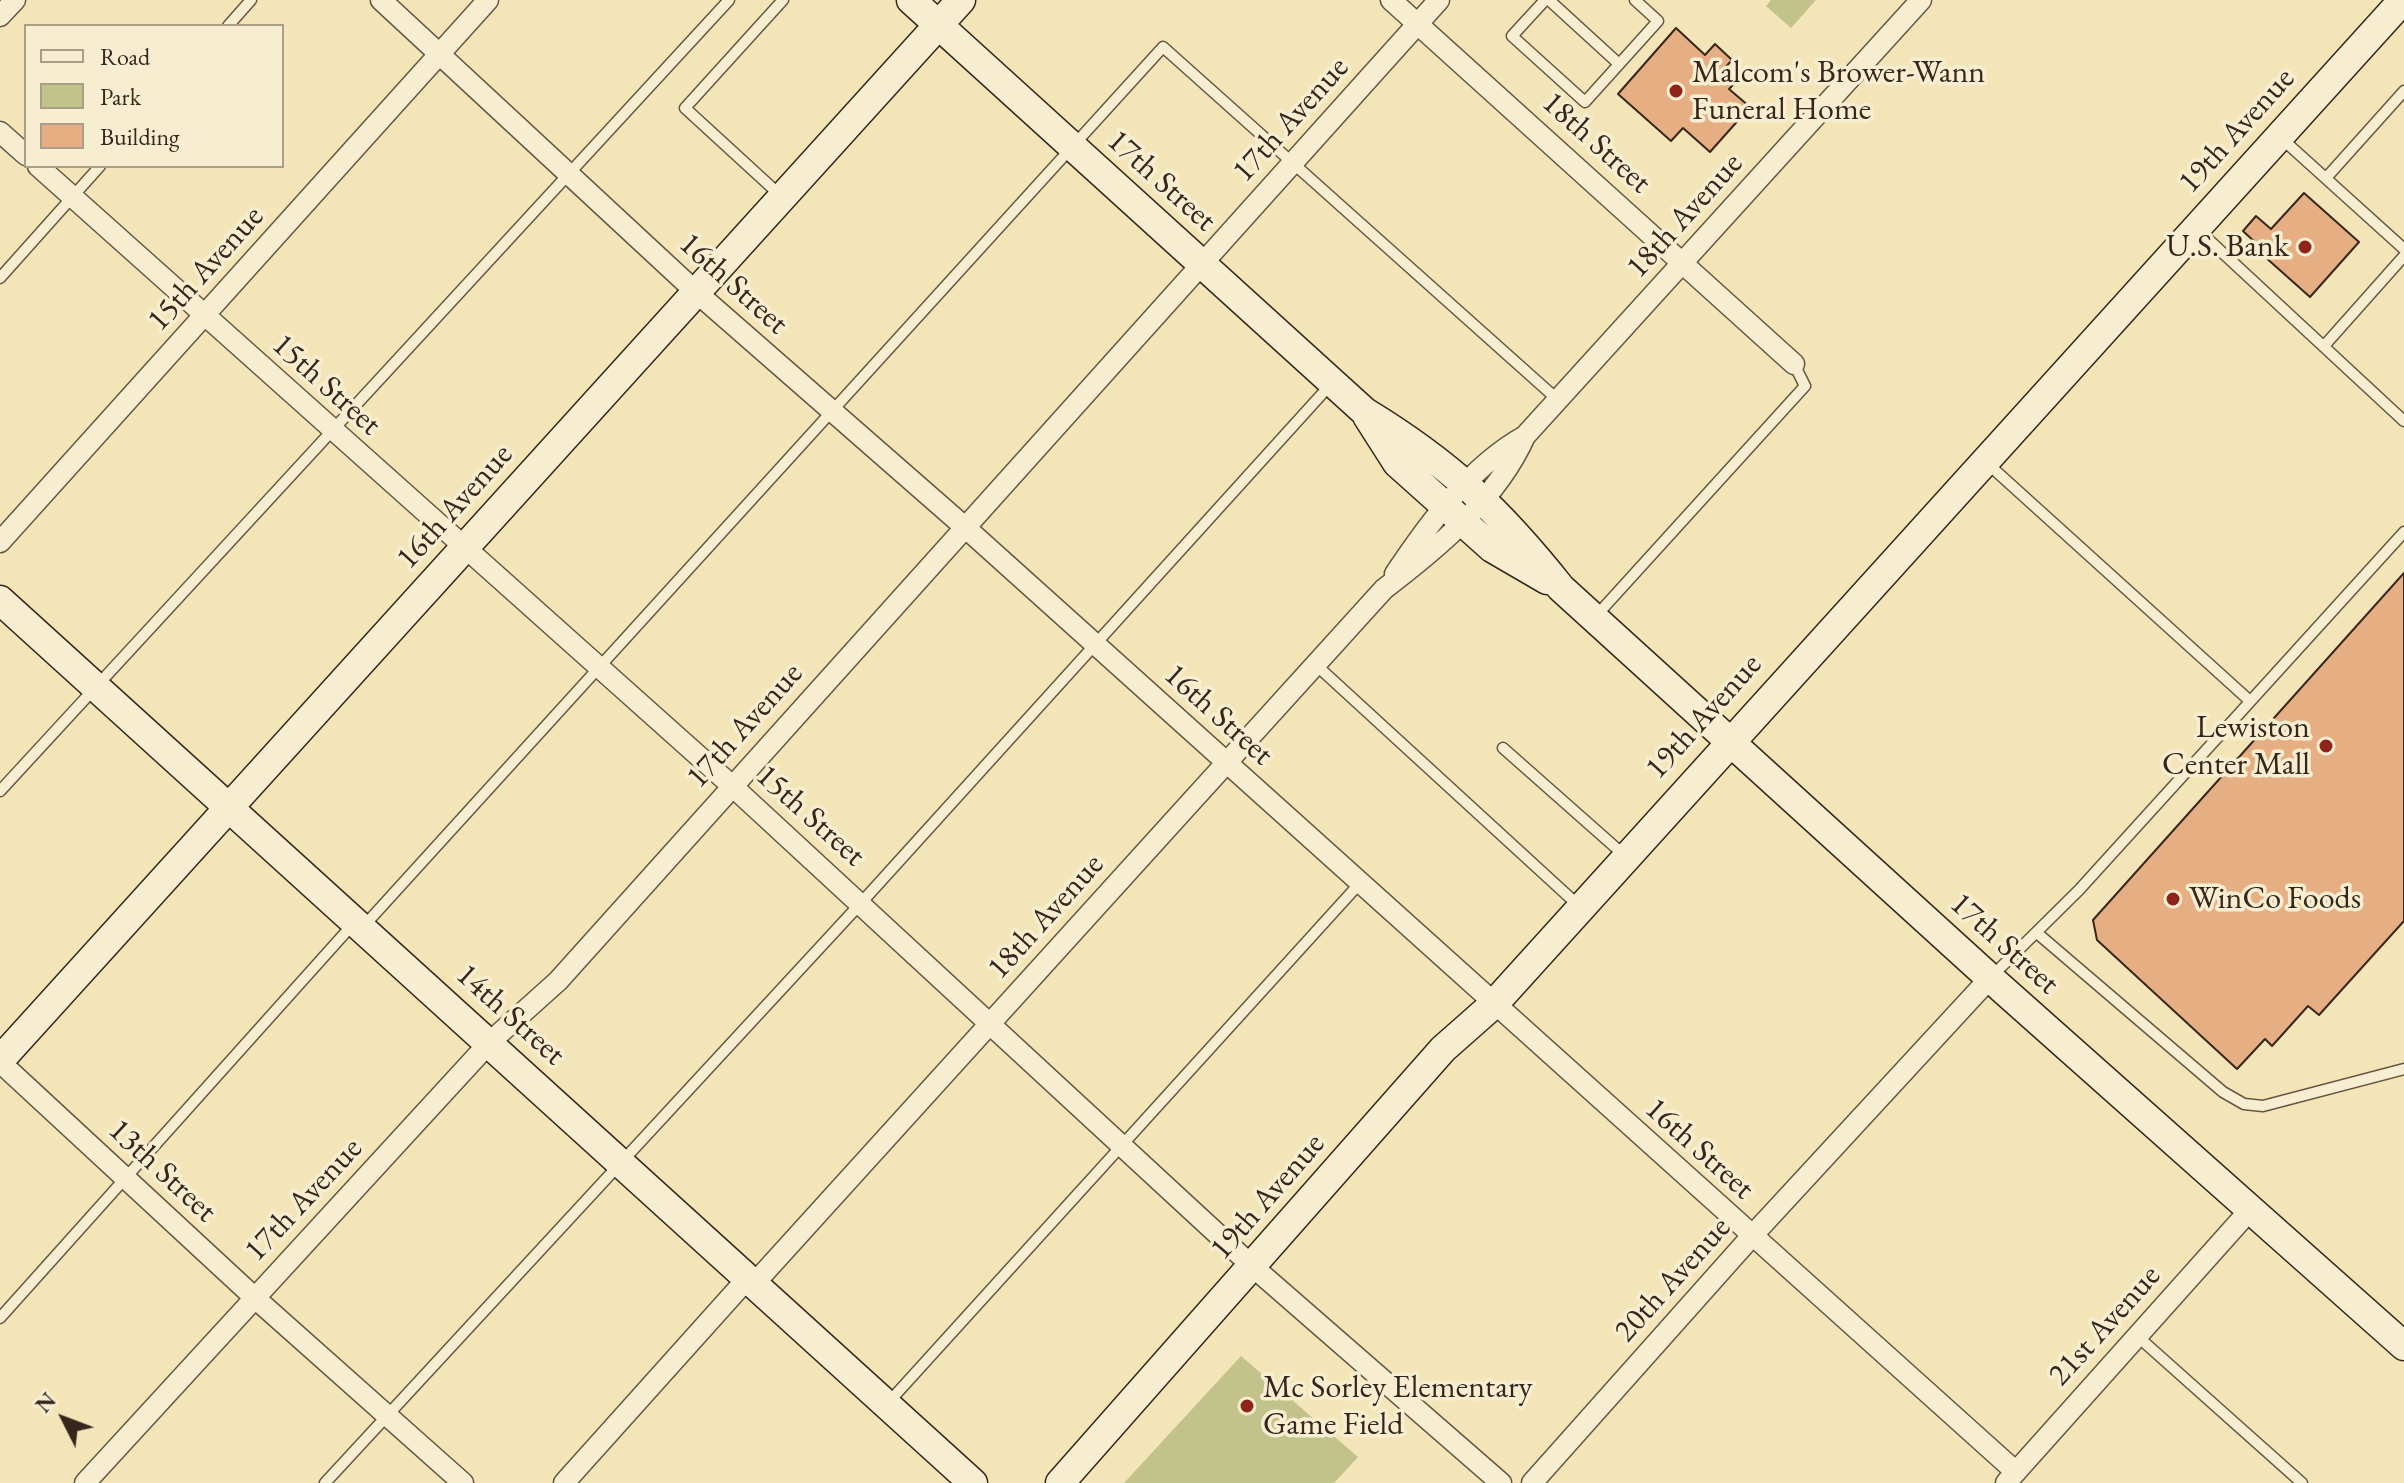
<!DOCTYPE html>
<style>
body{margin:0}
#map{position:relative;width:2404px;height:1483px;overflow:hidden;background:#f3e5b8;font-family:"EB Garamond",serif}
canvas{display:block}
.legend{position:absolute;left:24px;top:24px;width:260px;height:144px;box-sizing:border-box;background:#f7eed1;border:2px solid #aa9e88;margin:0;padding:10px 14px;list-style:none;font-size:24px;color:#37261b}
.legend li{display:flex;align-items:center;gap:16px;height:40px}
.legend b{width:40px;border:2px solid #aa9e88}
.north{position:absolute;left:24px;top:1379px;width:80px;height:80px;-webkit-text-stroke:6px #f7eed1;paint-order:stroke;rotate:312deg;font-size:22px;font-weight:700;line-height:32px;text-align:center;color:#37261b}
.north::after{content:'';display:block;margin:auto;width:28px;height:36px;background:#37261b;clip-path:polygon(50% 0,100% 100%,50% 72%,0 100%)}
</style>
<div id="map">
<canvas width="2404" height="1483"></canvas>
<ul class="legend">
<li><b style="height:10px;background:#f7eed1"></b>Road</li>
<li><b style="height:22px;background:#c1c38a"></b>Park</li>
<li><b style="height:22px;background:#e5af83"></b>Building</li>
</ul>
<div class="north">N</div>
</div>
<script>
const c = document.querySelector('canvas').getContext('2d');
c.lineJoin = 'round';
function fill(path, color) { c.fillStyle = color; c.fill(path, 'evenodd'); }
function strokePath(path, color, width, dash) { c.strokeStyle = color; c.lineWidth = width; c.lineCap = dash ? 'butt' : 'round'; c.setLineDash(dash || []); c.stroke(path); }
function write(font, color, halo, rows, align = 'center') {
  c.font = font + ' "EB Garamond",serif'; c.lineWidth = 7; c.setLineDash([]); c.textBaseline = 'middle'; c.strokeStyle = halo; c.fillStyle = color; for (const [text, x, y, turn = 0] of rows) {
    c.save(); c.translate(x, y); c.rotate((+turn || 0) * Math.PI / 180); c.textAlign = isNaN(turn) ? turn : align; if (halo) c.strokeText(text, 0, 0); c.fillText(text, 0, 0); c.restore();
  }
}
const green = new Path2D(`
 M1771 0H1816L1791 28 1766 6Z
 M1241 1356 1358 1457 1334 1483H1124Z`);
const building = new Path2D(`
 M1676 28 1705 55 1715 44 1732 60 1723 70 1736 82 1729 89 1750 107 1710 152 1683 128 1671 141 1618 94Z
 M2304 193 2359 242 2310 297 2255 248 2258 245 2243 231 2256 216 2271 229Z
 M2404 573V921L2319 1015 2308 1006 2272 1046 2265 1039 2237 1069 2097 940 2093 920Z`);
const lane = new Path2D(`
 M1545 0 1512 36 1585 102 1658 21 1635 0
 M1549 0 1619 64
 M228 26 251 0
 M2280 137 2404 249
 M2326 178 2404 91
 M781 196 685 108 783 0
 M2197 229 2404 421
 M0 278 100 166
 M2324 346 2404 256
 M1988 464 2250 701
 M1596 616 1805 386 1794 364
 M1315 664 1579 906
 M1503 748 1624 855
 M0 791 729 0
 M363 927 1163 47 1558 400
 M2037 933 2223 1092 2244 1104 2263 1106 2404 1069
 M1992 976 2079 890 2404 532
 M0 1318 354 923
 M2136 1335 2302 1483
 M888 1403 1360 883
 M325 1483 861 903 1331 384`);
const street = new Path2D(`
 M381 0 696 292 967 529 2016 1472
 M1391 0 1794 364
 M0 16 15 0
 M0 132 26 155
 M38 166 731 785 1252 1266 1501 1483
 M0 542 488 0
 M1395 574C1429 523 1471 466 1525 436
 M0 1062 255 1298 463 1483
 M753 1285 1384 589C1438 548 1497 499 1525 436L1921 0
 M85 1483 490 1042 558 981 1439 0
 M564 1483 747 1279
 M1532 1483 1751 1237 1990 978
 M2006 1483 2250 1210`);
const secondary = new Path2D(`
 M911 0 1365 412C1449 463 1500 511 1561 588L1990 978 2404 1346
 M1367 416 1397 463 1492 548 1547 580
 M0 600 973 1483
 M0 1060 961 0
 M1060 1483 1443 1049 1494 1004 2403 0`);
const markers = [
 [1676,91,8,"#8f2418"],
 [2305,247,8,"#8f2418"],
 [2326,746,8,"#8f2418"],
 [2173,899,8,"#8f2418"],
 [1247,1406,8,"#8f2418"]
];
const poiNames = [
 ["Malcom's Brower-Wann",1692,73],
 ["Funeral Home",1692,110],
 ["U.S. Bank",2289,247,"right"],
 ["Lewiston",2310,728,"right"],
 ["Center Mall",2310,765,"right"],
 ["WinCo Foods",2189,899],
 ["Mc Sorley Elementary",1263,1388],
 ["Game Field",1263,1425]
];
const streetNames = [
 ["17th Avenue",1291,120,-48],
 ["19th Avenue",2237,131,-48],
 ["18th Street",1596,143,42],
 ["17th Street",1161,181,42],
 ["18th Avenue",1685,216,-48],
 ["15th Avenue",206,269,-48],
 ["16th Street",733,284,42],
 ["15th Street",326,385,42],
 ["16th Avenue",455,507,-48],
 ["16th Street",1218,715,42],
 ["19th Avenue",1704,717,-48],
 ["17th Avenue",745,726,-48],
 ["15th Street",810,816,42],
 ["18th Avenue",1046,917,-48],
 ["17th Street",2004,944,42],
 ["14th Street",510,1015,42],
 ["16th Street",1699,1149,42],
 ["13th Street",162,1171,43],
 ["19th Avenue",1268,1197,-49],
 ["17th Avenue",304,1200,-47],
 ["20th Avenue",1673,1280,-48],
 ["21st Avenue",2105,1326,-48]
];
fill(green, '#c1c38a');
fill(building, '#e5af83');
strokePath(building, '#37261b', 2);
strokePath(lane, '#665642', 13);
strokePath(street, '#665642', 23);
strokePath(secondary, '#37261b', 31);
strokePath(lane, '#f7eed1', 10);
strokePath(street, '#f7eed1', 20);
strokePath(secondary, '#f7eed1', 28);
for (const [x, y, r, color] of markers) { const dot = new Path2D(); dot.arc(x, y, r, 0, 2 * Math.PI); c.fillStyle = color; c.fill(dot); strokePath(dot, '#f7eed1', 3); }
write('32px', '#37261b', '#f7eed1', poiNames, 'left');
write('32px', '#37261b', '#f7eed1', streetNames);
</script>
